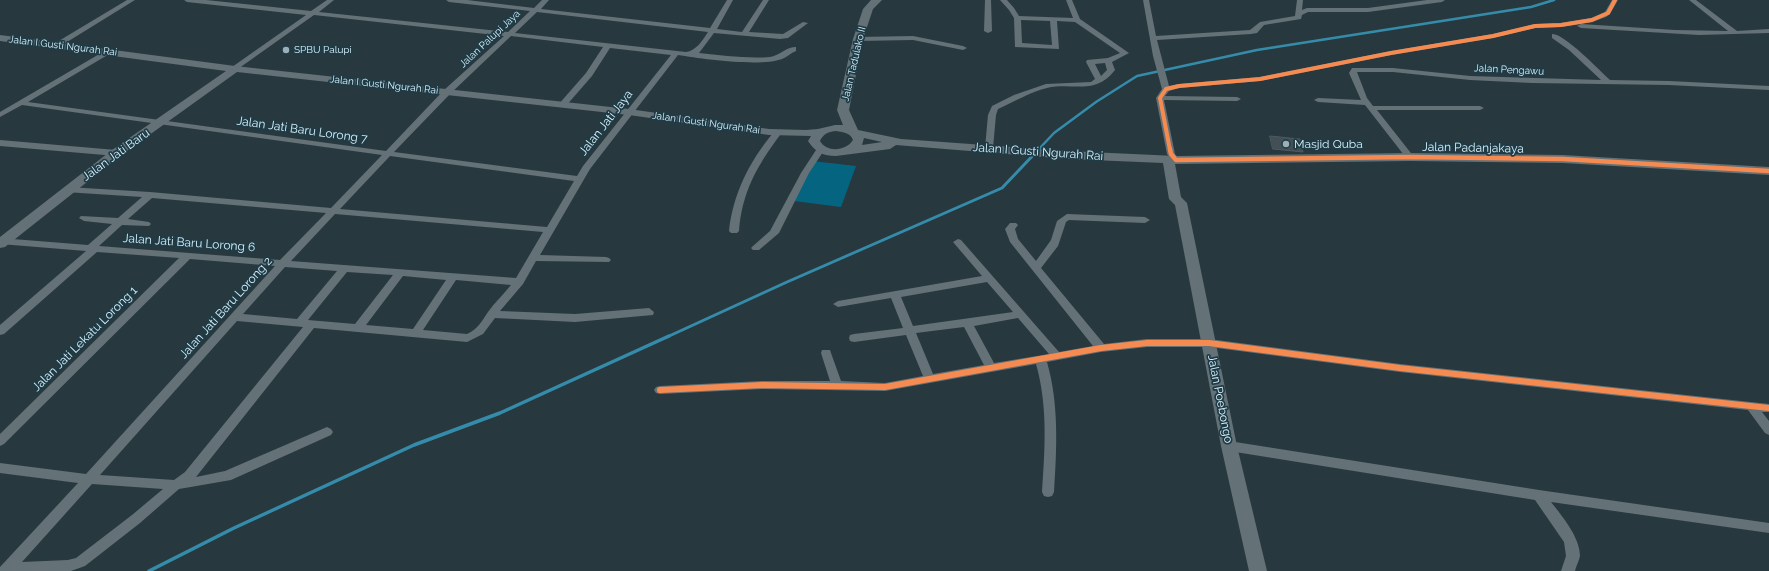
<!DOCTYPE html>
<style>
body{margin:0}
canvas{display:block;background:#27383e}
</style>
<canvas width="1769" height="571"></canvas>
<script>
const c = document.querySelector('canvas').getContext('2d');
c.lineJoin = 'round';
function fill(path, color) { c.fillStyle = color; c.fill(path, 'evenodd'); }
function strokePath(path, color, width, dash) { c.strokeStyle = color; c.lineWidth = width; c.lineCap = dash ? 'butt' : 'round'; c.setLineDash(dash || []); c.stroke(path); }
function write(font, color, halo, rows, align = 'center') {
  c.font = font + ' Raleway,sans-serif'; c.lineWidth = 3.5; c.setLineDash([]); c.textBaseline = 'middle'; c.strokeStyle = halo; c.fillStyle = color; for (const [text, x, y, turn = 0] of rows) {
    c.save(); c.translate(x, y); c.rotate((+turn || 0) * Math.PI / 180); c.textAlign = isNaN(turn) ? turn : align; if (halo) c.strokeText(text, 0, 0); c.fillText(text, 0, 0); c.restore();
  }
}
const green = new Path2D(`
 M812 161 856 166 841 207 794 201Z`);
const streamFar2 = new Path2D(`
 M1038 150 1054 133 1096 102 1137 76 1257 50 1531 7 1554 0`);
const streamFar1 = new Path2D(`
 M667 337 787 282 1002 188 1039 149`);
const stream = new Path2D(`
 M149 571 234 528 414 445 500 413 669 336`);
const building = new Path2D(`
 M1270 136 1300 139 1303 152 1273 149Z`);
const street = new Path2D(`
 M127 0H135L59 47 52 45Z
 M184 0H206L311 11 327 0H334L319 12 508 32 530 11 449 2 446 0H467L534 8 542 0H549L541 9 710 28 727 0H733L717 29 742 32 763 0H769L749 32 783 34 803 22 808 23 788 38 780 39 714 33 699 53C722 55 746 59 770 57 779 56 787 46 796 47V51C791 53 787 57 782 59 761 67 702 59 678 55L590 169 540 255 606 257 609 258 611 260 609 262 536 261 523 284 500 311 575 314 649 308 654 312 653 315 575 322 495 318 483 334 467 342 314 328 196 477 225 471 327 427 331 429 333 432 331 435 231 480 179 489 140 523 85 566 71 571H0V567L78 483 0 473V463L86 474 275 266 190 259 4 444 0 446V434L179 258 97 252 4 334 0 335V325L86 251 0 244V238L88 245 112 224 84 221 79 218 81 216 118 218 142 197 65 192 64 190 65 188 68 187 150 192 331 208 382 155 22 105 0 117V112L108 49H111V53L28 102 386 151 444 90 504 36 314 15 235 71 231 69 232 67 306 15 187 2ZM537 12 708 32C703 40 696 51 686 52L515 33ZM511 36 603 47 586 73 558 105 562 107H565L592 76 610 48 671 55 583 166 577 176 394 152 450 94ZM390 156 574 181 547 227 340 209ZM152 198 326 213 280 260 99 246 122 225 149 226 151 224 149 222 128 219ZM335 214 543 232 516 278 291 261ZM285 267 337 271 297 319 243 314ZM347 272 393 275 355 324 308 320ZM403 276 446 280 413 329 366 325ZM456 280 511 285C504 294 495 302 488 312 482 321 478 329 467 334L423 330ZM237 321 303 327 185 472 174 480 100 475ZM92 484 163 489 132 515 76 558 68 560 22 562Z
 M985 0H991L992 31 988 33 984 31Z
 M1000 0H1007L1014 8 1019 16 1073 18 1066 0H1072L1080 19 1129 53 1112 62 1115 70C1095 96 1073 82 1047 88 1030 92 1014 102 998 109L996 115 993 148 989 151 985 148 988 115 992 106 1014 95 1046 84 1091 82 1095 79 1086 62 1087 60 1108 58 1120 53 1075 22 1057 21 1059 49 1015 47 1014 18 1009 10ZM1021 20 1050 21 1052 45 1022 43ZM1105 63 1107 70 1101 76 1095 64Z
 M1143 0H1149L1156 36 1250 30 1260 22 1295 16 1297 0H1303L1302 10 1307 8H1368L1427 0H1445L1442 2 1368 12H1308L1302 15 1301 19 1264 25 1257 33 1251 34 1157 40 1169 86 1179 84 1260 77 1391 51 1493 34 1535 24 1561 23 1591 18 1605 12 1612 0H1618L1610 14 1606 17 1592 22 1561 27 1535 28 1493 38 1391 55 1260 81 1179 88 1169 91 1165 96 1237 97 1241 99 1237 101 1164 100 1175 154 1180 160 1176 163 1173 162 1167 154 1156 98 1162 89 1153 56Z
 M1689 0H1696L1737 31 1769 29V33L1699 35 1581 28 1577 26 1581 24 1675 30 1728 31Z
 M1552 34C1564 33 1600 71 1610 80L1669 81 1769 86V90L1669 85 1532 83 1470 80 1393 72H1357L1367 98 1373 106H1480L1484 108 1480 110H1377L1414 157 1410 160 1407 159 1365 105 1318 102 1314 100 1318 98 1361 100 1349 73 1352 68H1393L1470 76 1601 80 1569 50 1552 38Z
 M913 36 963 46 967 48 963 50 913 40 858 41 854 39 858 37Z
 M773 133H779L780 135C757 166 742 192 739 231L737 233H731L729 231C733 194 749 162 773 133Z
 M0 140 116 150 120 153 116 156 0 146Z
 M821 146 825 149 809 173 779 233 759 250H753L751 248 753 246 770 231 801 173 818 147Z
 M1067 214 1145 217 1150 220 1145 223 1069 220 1066 222 1058 246 1041 268 1104 344 1147 339H1209L1400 364 1769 404V412H1762L1769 421V435L1765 433 1748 410 1400 372 1209 347H1147L1101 352 1047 362C1059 404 1057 448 1054 492L1052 496 1048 497 1044 496 1042 492C1045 449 1048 406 1036 364L885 391 762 389 660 394 656 393 654 390 656 387 660 386 762 381H830L821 353 822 350H830L831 353 841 381 885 383 923 376 906 335 854 342 850 341 849 338 850 335 854 334 903 328 891 298 838 307 833 304 838 301 982 276 953 242 958 239 961 240 1059 352 1093 346 1010 242 1005 229 1010 223H1016L1018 225 1015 229 1018 239 1036 261 1051 240 1057 221ZM987 282 1013 312 913 326 901 297ZM1018 318 1049 354 994 363 974 326ZM964 327 984 365 933 374 916 333Z
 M1229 441 1539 490 1769 523V533L1551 502C1562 516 1580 537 1580 556 1579 561 1576 566 1575 571H1561L1566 556 1564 542 1535 500 1229 451 1225 449 1223 446 1225 443Z`);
const secondary = new Path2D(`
 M871 0H882L873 9 863 39 849 110 858 130 901 139 1068 151 1176 156 1410 153 1563 155 1769 167V175L1563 163 1410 161 1175 164 1181 197 1187 203 1237 446 1267 571H1249L1221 446 1175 205 1169 199 1163 163 1068 159 896 145 890 149 836 156C823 156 815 152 808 141L811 136 769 135 629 115 237 72 120 156 5 247 0 248V237L112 150 226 71 0 41V35L235 66 629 109 769 129 806 130 818 129 835 125H843L837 110 853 39 863 9ZM835 131C842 132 850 132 853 140 846 151 827 153 820 141 823 134 828 132 835 131ZM864 138 882 142 862 145Z`);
const cyclewayFar2 = new Path2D(`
 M1170 150 1160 98 1166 89 1179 86 1260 79 1391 53 1493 36 1535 26 1561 25 1592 20 1608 13 1615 0`);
const cyclewayFar1 = new Path2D(`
 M1170 149 1171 154 1176 160 1410 157 1563 159 1769 171`);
const cycleway = new Path2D(`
 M660 390 762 385 885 387 1101 348 1147 343H1209L1400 368 1769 408`);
const markers = [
 [286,50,4,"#9eb0b7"],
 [1286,144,4,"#9eb0b7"]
];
const farStreetnames = [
 ["Jalan Palupi Jaya",490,39,-43],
 ["Jalan I Gusti Ngurah Rai",63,46,7],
 ["Jalan Tadulako II",854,64,-77],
 ["Jalan Pengawu",1509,70,3],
 ["Jalan I Gusti Ngurah Rai",384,85,6],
 ["Jalan I Gusti Ngurah Rai",706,123,8]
];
const farPoinames = [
 ["SPBU Palupi",294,50]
];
const streetNames = [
 ["Jalan Jati Jaya",606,123,-52],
 ["Jalan Jati Baru Lorong 7",302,130,8],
 ["Jalan Padanjakaya",1473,148,1],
 ["Jalan I Gusti Ngurah Rai",1038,152,4],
 ["Jalan Jati Baru",116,155,-36],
 ["Jalan Jati Baru Lorong 6",189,243,4],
 ["Jalan Jati Baru Lorong 2",226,308,-48],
 ["Jalan Jati Lekatu Lorong 1",85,339,-45],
 ["Jalan Poebongo",1220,399,79]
];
const poiNames = [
 ["Masjid Quba",1294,144]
];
fill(green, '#056581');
strokePath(streamFar2, '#358caa', 2.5);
strokePath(streamFar1, '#358caa', 3);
strokePath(stream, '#358caa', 3.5);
fill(building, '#424f55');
strokePath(building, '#4c5a60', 1);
fill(street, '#647176');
fill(secondary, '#647176');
strokePath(cyclewayFar2, '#f68b52', 4);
strokePath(cyclewayFar1, '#f68b52', 4.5);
strokePath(cycleway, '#f68b52', 6);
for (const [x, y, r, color] of markers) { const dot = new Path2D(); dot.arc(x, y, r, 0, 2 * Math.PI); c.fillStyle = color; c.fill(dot); strokePath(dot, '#1d3c48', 1.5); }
write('10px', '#def0f8', '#1d3c48', farStreetnames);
write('10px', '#def0f8', '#1d3c48', farPoinames, 'left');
write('12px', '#def0f8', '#1d3c48', streetNames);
write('12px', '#def0f8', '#1d3c48', poiNames, 'left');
</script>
